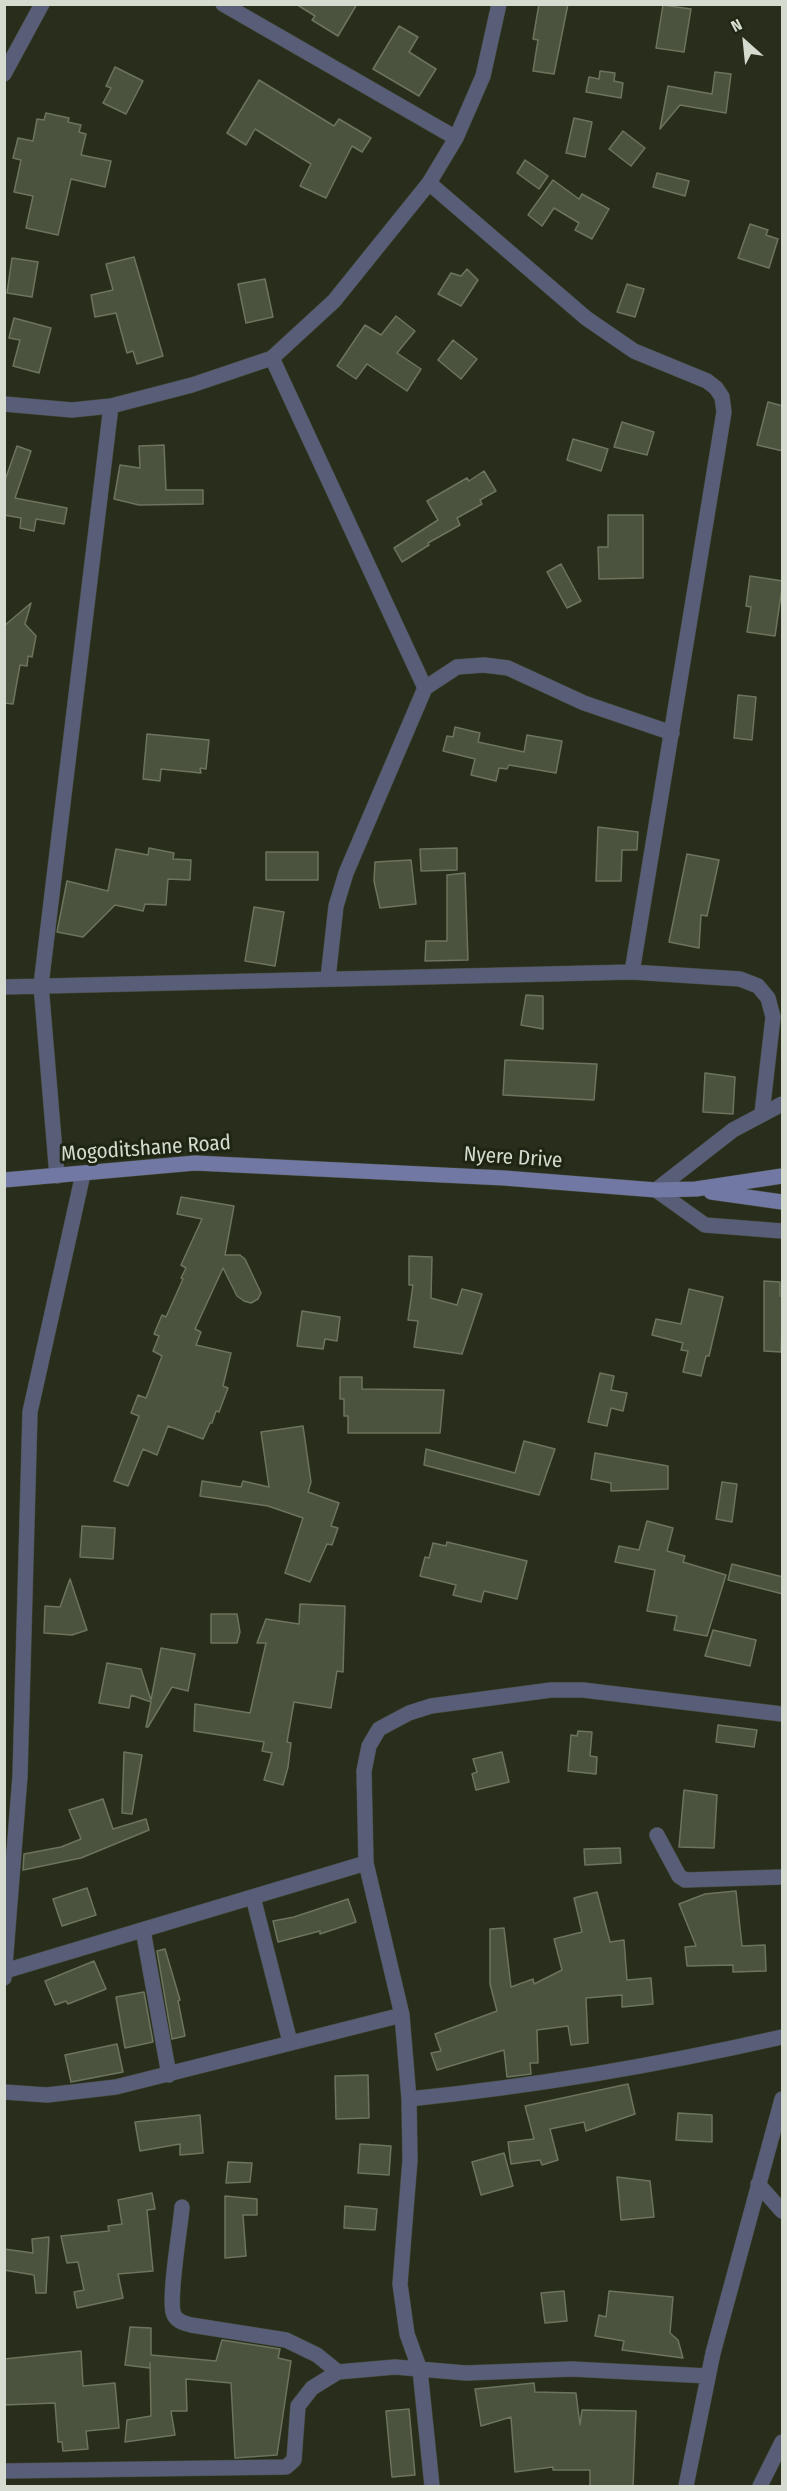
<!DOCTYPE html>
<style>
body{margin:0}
#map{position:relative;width:787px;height:2491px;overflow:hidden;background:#282e1b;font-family:"Fira Sans Condensed",sans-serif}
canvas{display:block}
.frame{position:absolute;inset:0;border:6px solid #d6dbcf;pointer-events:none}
.north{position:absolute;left:715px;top:12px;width:60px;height:60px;-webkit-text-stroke:4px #1e2512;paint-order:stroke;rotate:333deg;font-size:16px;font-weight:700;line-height:24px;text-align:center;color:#d6dbcf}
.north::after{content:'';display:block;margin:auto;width:21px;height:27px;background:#d6dbcf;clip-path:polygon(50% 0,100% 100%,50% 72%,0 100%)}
</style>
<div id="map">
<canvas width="787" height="2491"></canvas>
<div class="frame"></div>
<div class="north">N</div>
</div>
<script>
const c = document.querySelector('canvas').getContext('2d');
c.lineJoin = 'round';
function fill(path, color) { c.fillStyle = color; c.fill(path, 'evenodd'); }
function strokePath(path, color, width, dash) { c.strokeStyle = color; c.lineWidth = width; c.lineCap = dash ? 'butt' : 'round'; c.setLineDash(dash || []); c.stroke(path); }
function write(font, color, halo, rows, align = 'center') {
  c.font = font + ' "Fira Sans Condensed",sans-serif'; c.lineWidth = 6; c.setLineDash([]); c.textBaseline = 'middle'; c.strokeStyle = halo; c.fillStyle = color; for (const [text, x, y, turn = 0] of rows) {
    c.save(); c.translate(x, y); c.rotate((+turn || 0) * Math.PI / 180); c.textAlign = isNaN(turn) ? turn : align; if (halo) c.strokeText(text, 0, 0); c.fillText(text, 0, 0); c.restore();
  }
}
const building = new Path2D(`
 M296 4H357L338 36 312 20 315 16Z
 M539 4H568L554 74 533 71 538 40 533 39Z
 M663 5 691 9 684 52 656 48Z
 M399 26 418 37 409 52 436 69 419 96 373 69Z
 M115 67 143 81 126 114 103 103 111 88 106 86Z
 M600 71 615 73 614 81 623 83 621 98 586 92 589 77 599 79Z
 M715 72 731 74 726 113 680 105 660 129 668 86 712 94Z
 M259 80 334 126 339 119 371 138 362 152 352 146 326 198 300 186 311 164 255 129 246 145 227 133Z
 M46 113 69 118 68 122 81 125 79 132 86 134 81 155 111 161 105 187 71 179 58 235 26 228 33 196 14 192 21 160 13 158 18 138 33 141 37 119 44 120Z
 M574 118 592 122 585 157 566 153Z
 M623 131 645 148 631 166 609 149Z
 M525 160 548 176 539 189 517 173Z
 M657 173 689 181 685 196 653 187Z
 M553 180 579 199 582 194 609 209 592 239 575 230 579 223 554 208 542 226 528 215Z
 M750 224 768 230 766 235 778 239 769 268 738 258Z
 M134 257 163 356 137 364 133 351 127 353 116 313 95 317 91 295 113 290 106 264Z
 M12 258 38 262 32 297 7 293Z
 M467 269 478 280 461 306 438 294 451 273 461 276Z
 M265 279 273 317 246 323 238 284Z
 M627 284 644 289 635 317 617 312Z
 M396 316 415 331 397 353 421 369 407 391 367 364 356 379 337 366 365 325 381 335Z
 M14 318 51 328 39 373 13 366 20 340 9 338Z
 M453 340 477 359 461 379 438 360Z
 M768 402 783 406V451L757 445Z
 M622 422 654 432 647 455 614 447Z
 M573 439 608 449 601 471 567 460Z
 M164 445 166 490H203V504L139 505 114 499 120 465 140 468 139 446Z
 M17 446 31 451 15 498 67 508 64 524 36 519 34 531 20 528 21 518 4 515V483Z
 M484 471 496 491 480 500 482 504 457 518 460 525 428 543 429 545 402 562 394 548 438 520 427 501 467 478 469 481Z
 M608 515H643V578L599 579 598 547H608Z
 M561 564 581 601 567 608 547 572Z
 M750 576 783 581 775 636 747 632 751 607 746 606Z
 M31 603 25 624 36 636 32 657 28 656 27 666 20 665 13 704 4 703V626Z
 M738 695 756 697 752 740 734 738Z
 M455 727 480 733 478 742 524 752 527 735 562 741 556 773 509 765 507 769 499 768 496 781 471 775 475 759 443 751 447 736 453 737Z
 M147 734 209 740 206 769 200 768 201 773 161 769 160 781 143 779Z
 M598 827 638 832 637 850H622L621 881H596Z
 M149 848 174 853 173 859 191 860 190 880 168 879 166 905 145 904 143 911 115 905 83 937 57 932 67 881 108 891 116 849 148 855Z
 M457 848V870L421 871 420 849Z
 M266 852H318V880H266Z
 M687 854 719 860 707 916 701 915 699 948 669 942Z
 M411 860 416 904 380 908 374 881 375 862Z
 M465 873 468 960 425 961 426 941H447V875Z
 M254 907 284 912 275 966 245 961Z
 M526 995 543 996V1029L521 1025Z
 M505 1060 597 1064 594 1100 503 1095Z
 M705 1073 735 1077 733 1114 703 1112Z
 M181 1197 234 1206 225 1255H240L245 1259 261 1293 258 1299 251 1303 244 1301 237 1296 223 1268 195 1329 201 1332 196 1345 231 1353 223 1386 228 1388 219 1412 216 1411 212 1423H210L203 1439 168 1426 157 1455 143 1449 128 1486 114 1481 139 1416 131 1413 138 1395 146 1398 162 1356 153 1351 159 1336 154 1334 162 1315 166 1317 183 1279 181 1278 186 1268 181 1265 202 1219 177 1214Z
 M409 1256 432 1257 431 1298 457 1305 462 1289 482 1294 462 1354 414 1347 418 1321 408 1320 413 1285H409Z
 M764 1281 780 1282V1296H783L781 1352 764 1351Z
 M689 1289 723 1297 709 1356H706L701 1376 683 1372 688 1351 681 1350 683 1343 652 1335 656 1319 681 1324Z
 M302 1311 340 1317 337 1341 325 1339 323 1349 297 1346Z
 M600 1373 614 1376 611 1390 627 1393 623 1411 611 1408 607 1426 588 1422Z
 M340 1377H362V1389L444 1390 440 1433H348V1416H344V1399H340Z
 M303 1426 311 1482 308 1492 339 1503 331 1526 338 1528 332 1545 327 1544 310 1582 285 1573 303 1518 268 1506 200 1496 202 1481 241 1487 243 1481 269 1487 261 1432Z
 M524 1441 555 1449 539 1495 424 1465 426 1449 515 1473Z
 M595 1453 668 1466V1489L611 1491V1483L591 1479Z
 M722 1482 737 1484 732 1522 716 1519Z
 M647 1521 673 1528 667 1551 685 1556 683 1562 726 1575 707 1636 674 1630 677 1616 647 1611 655 1570 615 1562 619 1546 639 1550Z
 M82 1526 115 1528 113 1559 80 1557Z
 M447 1542 527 1561 517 1599 484 1591 481 1602 453 1595 456 1585 420 1576 425 1557 429 1558 433 1543 446 1546Z
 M732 1564 783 1577V1594L728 1580Z
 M70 1579 87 1630 72 1635 44 1633 45 1606 60 1607Z
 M300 1604 345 1606 343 1672 337 1671 331 1708 294 1702 287 1742 291 1743 288 1767 283 1785 264 1780 272 1753 262 1751 264 1742 194 1731 195 1704 250 1713 266 1643H257L266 1619 299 1624Z
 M211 1614H237L240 1632 237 1643H211Z
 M713 1630 756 1640 750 1666 705 1656Z
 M161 1648 195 1654 188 1691 172 1687 148 1727H146L151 1702 131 1695 129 1708 99 1703 107 1663 141 1669 151 1700Z
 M718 1725 757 1730 754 1747 716 1742Z
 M578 1731 592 1732 590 1756 597 1757 596 1774 568 1771 571 1735 577 1736Z
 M124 1752 142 1755 132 1814 122 1813Z
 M502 1752 509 1782 476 1790 472 1774 477 1772 473 1759Z
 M684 1790 717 1795 714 1848 679 1847Z
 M103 1799 113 1829 146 1819 149 1830 81 1858 23 1870 24 1854 61 1847 81 1839 69 1810Z
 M620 1848 621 1863 585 1865 584 1849Z
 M87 1888 96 1915 62 1926 53 1899Z
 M736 1891 742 1946 765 1945 766 1971 733 1972V1965L687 1966 685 1947 696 1946 679 1904 705 1894Z
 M597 1892 610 1942 624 1940 627 1980 651 1978 653 2004 622 2007V1995L586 1998 588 2043 571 2045 568 2026 537 2030 538 2063H530L531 2074 507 2077 504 2050 437 2070 431 2053 441 2051 435 2034 497 2011 490 1984V1929L504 1928 511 1987 533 1979 534 1984 562 1970 554 1939 582 1932 574 1898Z
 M348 1899 356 1922 320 1934V1931L278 1942 273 1921 294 1917Z
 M165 1949 180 2000 178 2001 185 2036 172 2039 157 1951Z
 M94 1961 106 1989 68 2004 66 2001 55 2005 45 1981Z
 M144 1992 153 2042 125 2048 116 1997Z
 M117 2044 123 2072 71 2082 65 2055Z
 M368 2075 369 2118 336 2119 335 2076Z
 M628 2084 635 2114 586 2131 584 2122 550 2129 558 2160 542 2165 540 2160 511 2164 508 2142 534 2139 525 2106Z
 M678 2113 712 2115V2142L676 2140Z
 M200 2115 203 2153 180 2155V2144L140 2151 135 2122Z
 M360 2144 391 2146 389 2175 358 2173Z
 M504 2153 513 2186 481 2195 472 2162Z
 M228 2162 252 2163 250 2182 226 2183Z
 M617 2177 650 2181 654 2217 621 2220Z
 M152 2193 155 2209 147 2210 153 2271 118 2274 123 2298 77 2308 74 2292 84 2290 78 2262 67 2263 61 2236 109 2231 108 2226 122 2224 118 2200Z
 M225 2196 257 2199V2215H243L246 2256 225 2258Z
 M345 2206 377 2209 375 2230 344 2228Z
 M49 2237 46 2293H36L34 2275 4 2270V2249L33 2253 32 2239Z
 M564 2291 567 2321 545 2323 541 2293Z
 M609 2291 673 2297 670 2333 678 2340 683 2358 622 2350 624 2341 595 2336 599 2315 606 2317Z
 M130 2327 151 2328V2355L216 2361 222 2340 280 2349 278 2358 291 2361 277 2455 235 2458 231 2383 186 2379 187 2411H171L175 2435 125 2442 127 2420 151 2416 150 2363V2368L125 2365Z
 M81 2351 83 2386 115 2383 119 2428 86 2431 88 2449 63 2451 62 2442H58L55 2403 4 2405V2359Z
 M534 2383 535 2392 576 2393 580 2425 582 2410 636 2411 633 2487H590V2470H553V2467L515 2472 511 2417 481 2426 475 2389Z
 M409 2409 415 2475 392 2477 386 2411Z`);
const street = new Path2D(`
 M223 4 456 138
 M4 74 42 4
 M429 183 586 318 634 351 707 381 716 388 722 397 724 412 632 972
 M272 358 425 688
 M4 404 72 410 111 406 192 385 272 358 334 301 429 183 456 138 483 76 499 4
 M328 978 336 906 346 873 425 688 457 667 484 665 508 668 584 703 672 733
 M4 987 632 972 740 979 758 986 768 998 773 1017 762 1113
 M782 1104 733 1130 656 1190 705 1225 782 1231
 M57 1176 41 985 111 406
 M657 1835 679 1876 685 1880 782 1877
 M253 1897 290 2042
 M143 1930 169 2075
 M5 1971 366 1863
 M4 1978 20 1776 30 1412 83 1174
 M4 2092 47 2095 116 2087 402 2015
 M409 2099C536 2086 659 2065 782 2037
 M758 2184 782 2211
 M182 2207C180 2231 169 2293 173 2312 175 2321 184 2323 191 2325L286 2340 317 2355 338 2372
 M4 2471 286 2467 294 2460 298 2406 312 2388 338 2372 395 2367 466 2373 572 2369 708 2376
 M432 2486 420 2370 407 2334 400 2284 410 2160 409 2099 402 2015 366 1863 364 1771 369 1746 379 1729 409 1713 431 1706 551 1690H583L782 1714
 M686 2486 713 2353 782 2099
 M760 2486 782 2442`);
const secondary = new Path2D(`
 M4 1180 195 1163 504 1178 656 1190 696 1189 782 1176
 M711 1192 782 1202`);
const streetNames = [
 ["Mogoditshane Road",146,1149,-4],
 ["Nyere Drive",513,1158,4]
];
fill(building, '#4b533e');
strokePath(building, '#6c745e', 1.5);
strokePath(street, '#444a38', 16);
strokePath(secondary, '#444a38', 16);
strokePath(street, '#585d78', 15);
strokePath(secondary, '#7178a4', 15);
write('21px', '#d6dbcf', '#1e2512', streetNames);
</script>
